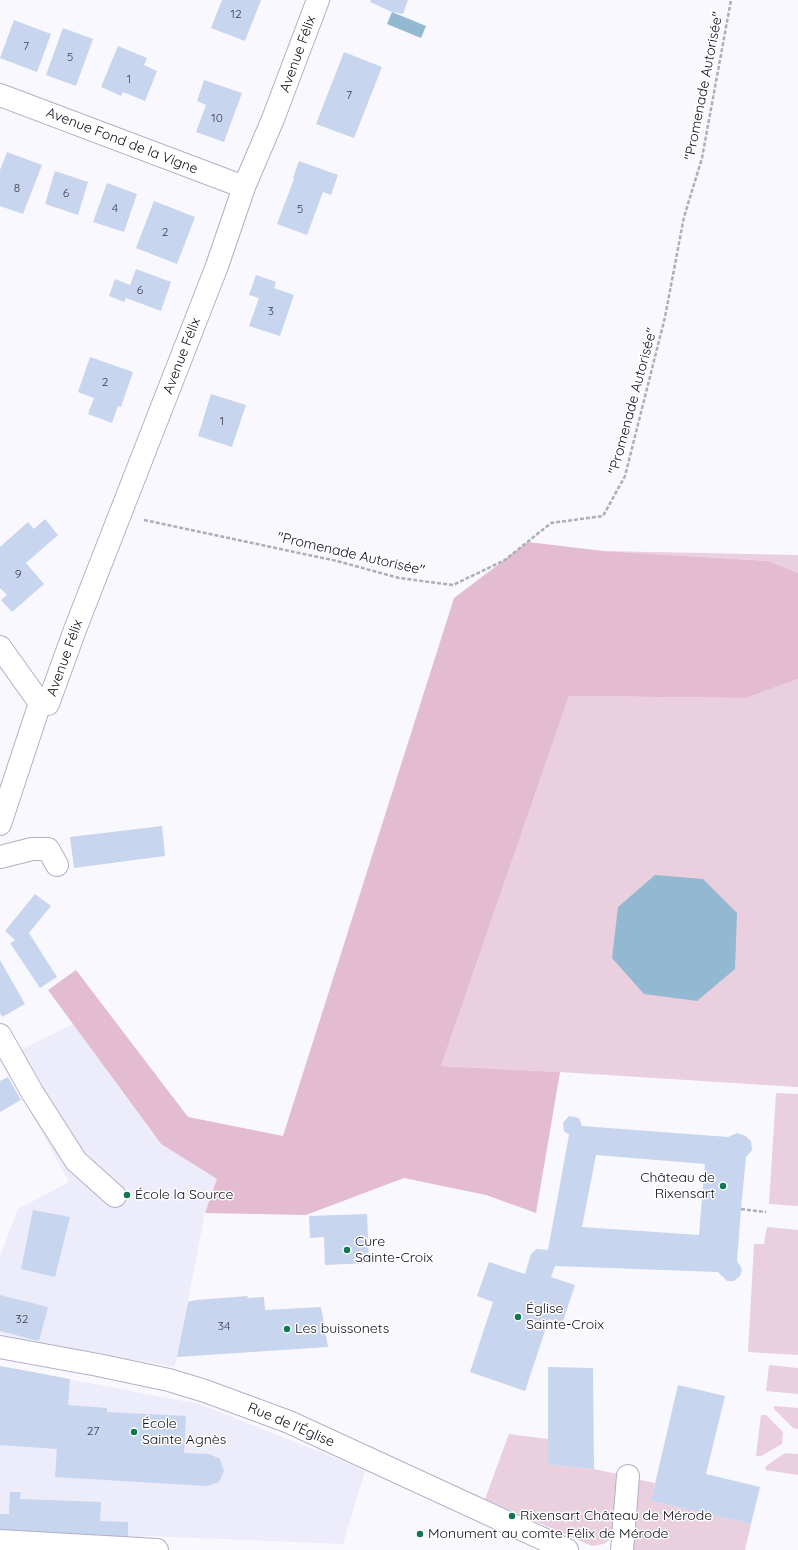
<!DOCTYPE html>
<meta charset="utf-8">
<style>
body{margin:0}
canvas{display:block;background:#f9f8fe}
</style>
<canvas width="798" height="1550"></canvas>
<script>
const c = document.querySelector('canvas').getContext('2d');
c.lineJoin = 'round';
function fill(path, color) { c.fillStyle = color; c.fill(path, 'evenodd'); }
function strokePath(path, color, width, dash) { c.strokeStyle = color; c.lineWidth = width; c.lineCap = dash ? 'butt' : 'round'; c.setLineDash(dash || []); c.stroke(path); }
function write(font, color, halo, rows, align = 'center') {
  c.font = font + ' Quicksand,sans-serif'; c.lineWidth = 3; c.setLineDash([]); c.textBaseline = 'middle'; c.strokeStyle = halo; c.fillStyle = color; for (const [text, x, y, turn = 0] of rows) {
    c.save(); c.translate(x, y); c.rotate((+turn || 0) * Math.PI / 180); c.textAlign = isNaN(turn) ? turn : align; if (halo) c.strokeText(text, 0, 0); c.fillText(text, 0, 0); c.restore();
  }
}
const built = new Path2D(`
 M73 1024 160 1144 217 1179 205 1213 175 1367 40 1344 0 1334V1256L18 1209 69 1182 2 1059Z
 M0 1366 199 1404 338 1459 365 1471 343 1544 148 1536 128 1538 0 1532Z`);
const green = new Path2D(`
 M603 551 798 555V573L769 561Z
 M798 679V1087L560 1072 441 1066 569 696 746 698Z
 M776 1093 798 1094V1206L769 1204Z
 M767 1227 798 1230V1355L748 1352 754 1244H764Z
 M769 1365 798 1368V1394L766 1391Z
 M774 1406 798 1408V1429L793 1428 774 1409Z
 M761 1415H766L783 1432 782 1444 761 1456H756Z
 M509 1434 548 1439V1465L594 1469 617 1474C617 1489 619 1534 607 1542 603 1545 597 1545 592 1546L485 1499Z
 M785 1453 798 1454V1475L765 1470 766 1466Z
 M636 1479 655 1483 651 1501 751 1524 745 1550H633Z`);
const forest = new Path2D(`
 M528 542 603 551 769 561 798 573V679L746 698 569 696 441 1066 560 1072 536 1213 486 1195 404 1178 306 1215 205 1213 217 1179 161 1144 48 990 76 970 188 1117 283 1136 454 598Z`);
const water = new Path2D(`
 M392 12 426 26 421 38 387 24Z
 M655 875 703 879 737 913 735 969 697 1001 644 994 612 958 618 907Z`);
const building = new Path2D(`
 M222 0H261L245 41 211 28Z
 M371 0H408L403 14 392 12 370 2Z
 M14 20 51 34 37 72 0 58Z
 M63 28 93 39 76 86 46 75Z
 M118 46 147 58 144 65 157 71 145 101 123 92 121 96 101 87Z
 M344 52 382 67 354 138 316 124Z
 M204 80 242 93 224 142 196 132 206 105 197 101Z
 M7 152 42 165 23 214 0 206V170Z
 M299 161 338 175 331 195 323 192 307 235 277 224 294 179 293 178Z
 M55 171 88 182 78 215 45 204Z
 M107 183 137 194 124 232 93 222Z
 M154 201 195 217 177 264 136 248Z
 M136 269 171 282 161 311 126 298 124 302 109 296 115 279 130 285Z
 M256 275 276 282 274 288 294 295 280 336 249 326 259 298 249 295Z
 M90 357 133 372 121 407 118 406 112 423 88 414 94 398 78 392Z
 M211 394 246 405 232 447 198 436Z
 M45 519 58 535 26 563 44 584 12 612 1 600 7 595 0 588V547L28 522 34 529Z
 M162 826 165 856 74 868 70 837Z
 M35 894 51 906 29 933 57 977 40 988 10 943 15 940 5 931Z
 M0 960 25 1004 2 1017 0 1013Z
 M8 1077 21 1100 0 1112V1081Z
 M569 1116 579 1118 582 1126 728 1137 737 1133 746 1136 751 1141 752 1150 746 1157 741 1209 737 1261 742 1269 740 1276 734 1281H727L718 1272 555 1266 551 1277 575 1285 562 1324 549 1319 525 1391 470 1372 493 1302 477 1296 489 1262 525 1274 531 1254 537 1249 548 1250 569 1135 564 1131 563 1123ZM596 1155 705 1164 699 1235 582 1227Z
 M33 1210 70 1217 55 1277 21 1269Z
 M367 1214 369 1263 325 1265 324 1237 310 1238 309 1216Z
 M0 1295 48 1307 39 1341 0 1331Z
 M248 1296 247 1298 264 1297 265 1310 321 1307 328 1347 177 1357 188 1302 196 1300Z
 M0 1366 70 1379 68 1405 107 1408V1412L186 1416 184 1453 209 1454 220 1459 224 1471 219 1482 207 1486 55 1477 57 1449 0 1445Z
 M548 1367 593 1368 594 1469 548 1465Z
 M678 1385 725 1396 706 1474 760 1487 751 1524 651 1501Z
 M10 1492H21L20 1499 101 1502 100 1521 128 1522V1538L0 1532V1514H9Z`);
const path = new Path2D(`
 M144 520 337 561 399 578 453 585 505 560 551 523 603 516 625 476 665 317 684 217 702 158 731 0
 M741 1209 766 1212`);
const minor = new Path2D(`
 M0 95 244 187
 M0 647 40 703
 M40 703 48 704 76 627 217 266 244 187 273 119 318 0
 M0 824 40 703
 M0 857 32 849H48L57 865
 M0 1035 32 1092 76 1161 115 1196
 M0 1347 98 1365 169 1380 205 1391 289 1422 567 1550
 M0 1541 157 1550
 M622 1550 628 1476`);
const markers = [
 [723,1186,4,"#0f7851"],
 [127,1195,4,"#0f7851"],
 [347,1250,4,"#0f7851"],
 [518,1317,4,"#0f7851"],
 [287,1329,4,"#0f7851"],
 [134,1432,4,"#0f7851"],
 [512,1516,4,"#0f7851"],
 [420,1534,4,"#0f7851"]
];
const numberNames = [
 ["12",236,14],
 ["7",26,46],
 ["5",70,57],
 ["1",129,79],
 ["7",349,95],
 ["10",217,118],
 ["8",17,188],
 ["6",66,193],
 ["4",115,208],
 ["5",300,209],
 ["2",165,232],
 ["6",140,290],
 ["3",271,311],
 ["2",105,382],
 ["1",222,421],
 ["9",18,574],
 ["32",22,1319],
 ["34",224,1326],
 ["27",93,1431]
];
const streetNames = [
 ["Avenue Félix",298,54,-70],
 ["\"Promenade Autorisée\"",704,86,-79],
 ["Avenue Fond de la Vigne",122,141,21],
 ["Avenue Félix",182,356,-69],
 ["\"Promenade Autorisée\"",633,401,-75],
 ["\"Promenade Autorisée\"",351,554,13],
 ["Avenue Félix",65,658,-70],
 ["Rue de l'Église",291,1425,23]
];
const poiNames = [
 ["Château de",715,1178,"right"],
 ["Rixensart",715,1194,"right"],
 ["École la Source",135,1195],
 ["Cure",355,1242],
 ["Sainte-Croix",355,1258],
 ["Église",526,1309],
 ["Sainte-Croix",526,1325],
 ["Les buissonets",295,1329],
 ["École",142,1424],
 ["Sainte Agnès",142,1440],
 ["Rixensart Château de Mérode",520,1516],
 ["Monument au comte Félix de Mérode",428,1534]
];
fill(built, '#edecfa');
fill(green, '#eacfde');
fill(forest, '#e3bcd2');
fill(water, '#93b8d2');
fill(building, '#c8d5ee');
strokePath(minor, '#b2afc9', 24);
strokePath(path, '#afaeb5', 2.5, [4, 2]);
strokePath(minor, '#fff', 22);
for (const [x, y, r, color] of markers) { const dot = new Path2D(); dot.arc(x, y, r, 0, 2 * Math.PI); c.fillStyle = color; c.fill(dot); strokePath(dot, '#fff', 1.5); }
write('12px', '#3c3e4b', null, numberNames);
write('14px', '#0d0c15', '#fff', streetNames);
write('14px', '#0d0c15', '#fff', poiNames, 'left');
</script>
